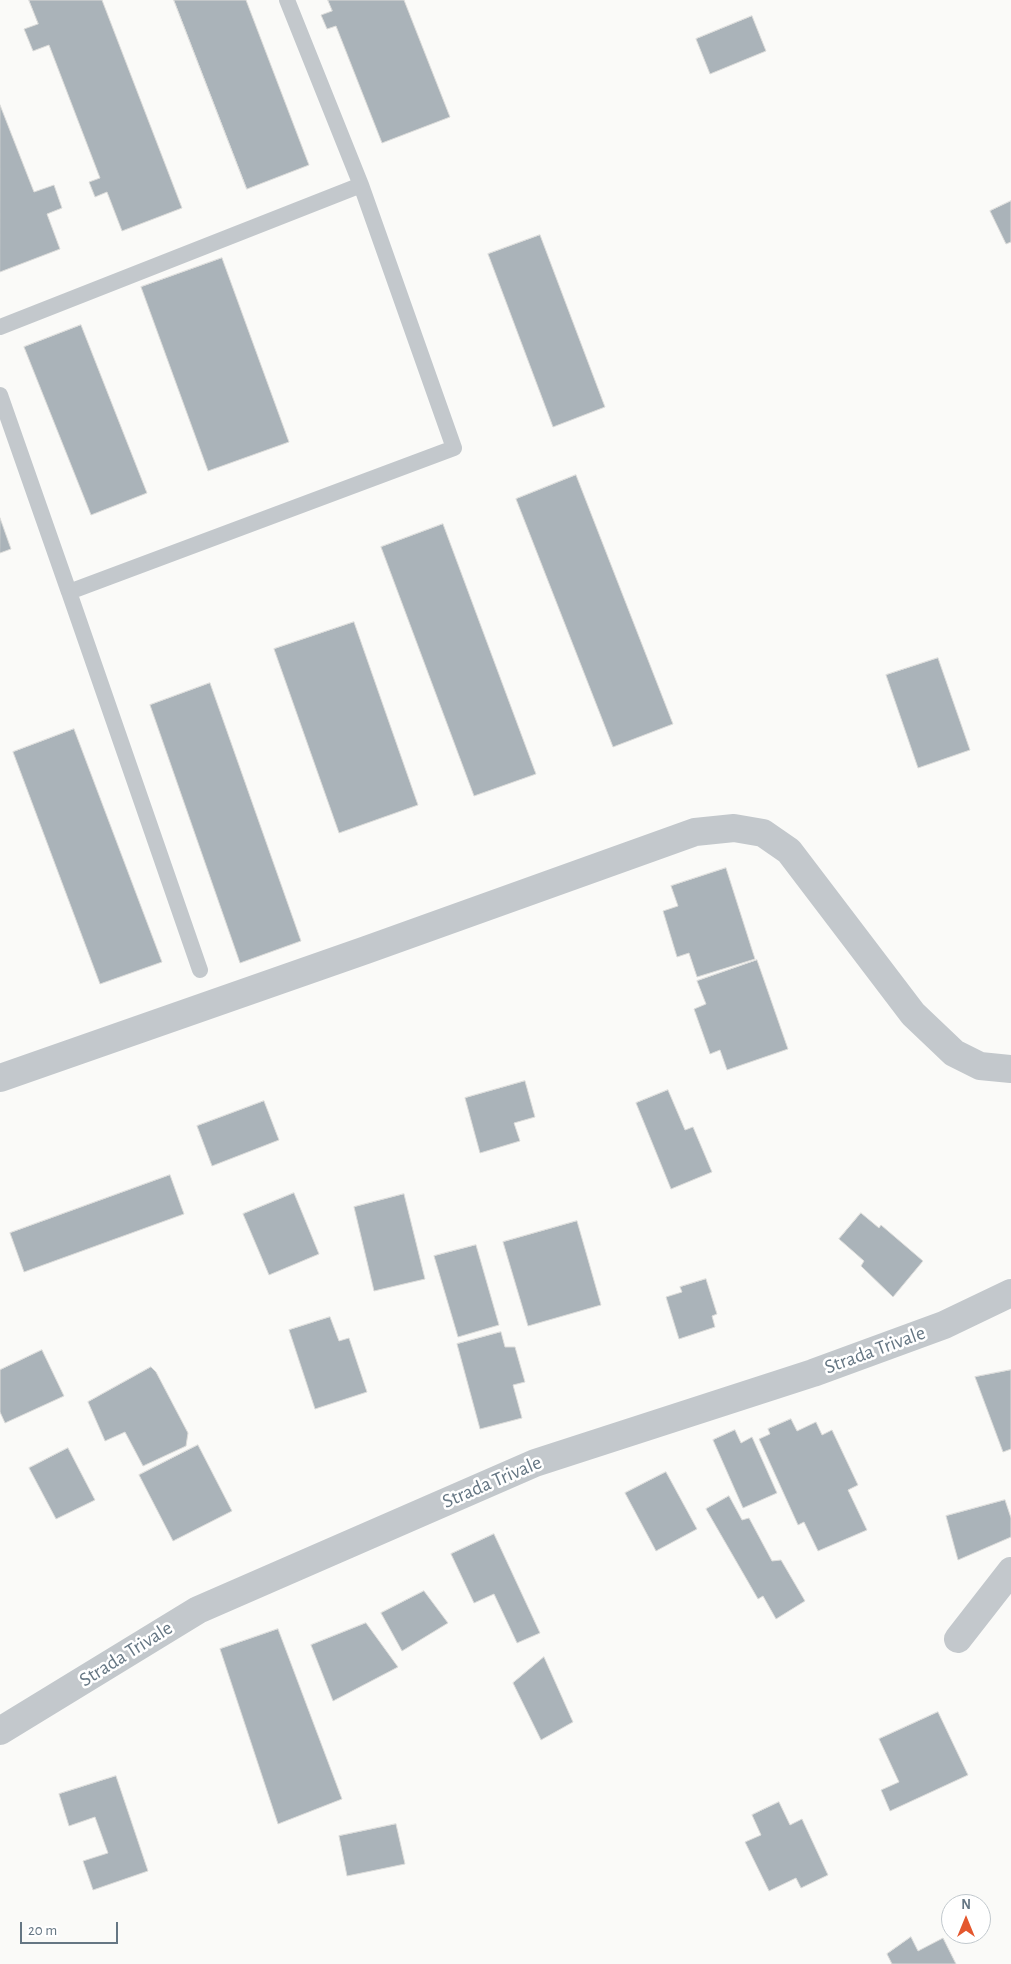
<!DOCTYPE html>
<style>
body{margin:0}
#map{position:relative;width:1011px;height:1964px;overflow:hidden;background:#fafaf8;font-family:"Alegreya Sans",sans-serif}
canvas{display:block}
.north{position:absolute;left:941px;top:1894px;width:50px;height:50px;box-sizing:border-box;background:#fff;border:1px solid #c1c8cd;border-radius:50%;rotate:0deg;font-size:14px;font-weight:700;line-height:20px;text-align:center;color:#657683}
.north::after{content:'';display:block;margin:auto;width:18px;height:22px;background:#e4572e;clip-path:polygon(50% 0,100% 100%,50% 72%,0 100%)}
.scale{position:absolute;left:20px;top:1922px;width:98px;height:22px;box-sizing:border-box;border:2px solid #657683;border-top:0;padding-left:6px;font-size:15px;line-height:18px;white-space:nowrap;color:#657683;-webkit-text-stroke:4px #fff;paint-order:stroke}
</style>
<div id="map">
<canvas width="1011" height="1964"></canvas>
<div class="north">N</div>
<div class="scale">20 m</div>
</div>
<script>
const c = document.querySelector('canvas').getContext('2d');
c.lineJoin = 'round';
function fill(path, color) { c.fillStyle = color; c.fill(path, 'evenodd'); }
function strokePath(path, color, width, dash) { c.strokeStyle = color; c.lineWidth = width; c.lineCap = dash ? 'butt' : 'round'; c.setLineDash(dash || []); c.stroke(path); }
function write(font, color, halo, rows, align = 'center') {
  c.font = font + ' "Alegreya Sans",sans-serif'; c.lineWidth = 5; c.setLineDash([]); c.textBaseline = 'middle'; c.strokeStyle = halo; c.fillStyle = color; for (const [text, x, y, turn = 0] of rows) {
    c.save(); c.translate(x, y); c.rotate((+turn || 0) * Math.PI / 180); c.textAlign = isNaN(turn) ? turn : align; if (halo) c.strokeText(text, 0, 0); c.fillText(text, 0, 0); c.restore();
  }
}
const building = new Path2D(`
 M29 0H102L182 208 122 231 107 192 95 197 89 182 100 178 49 45 33 51 24 29 38 24Z
 M174 0H246L309 165 247 189Z
 M328 0H404L450 117 382 143 336 26 327 29 321 15 332 11Z
 M752 16 766 51 710 74 696 39Z
 M0 105 34 192 54 185 62 208 47 214 60 249 0 272Z
 M1011 201V242L1006 244 990 211Z
 M540 235 605 407 553 427 488 254Z
 M222 258 289 442 208 471 141 287Z
 M81 325 147 493 91 515 24 347Z
 M576 475 673 724 613 747 516 499Z
 M0 518 11 549 0 553Z
 M443 524 536 774 474 796 381 547Z
 M354 622 418 805 339 833 274 649Z
 M938 658 970 750 918 768 886 675Z
 M210 683 301 941 240 963 150 705Z
 M74 729 162 962 100 984 13 752Z
 M726 868 755 959 697 977 689 953 677 957 663 911 678 906 671 886Z
 M757 960 788 1049 727 1070 720 1050 710 1054 694 1009 706 1004 697 981Z
 M525 1081 535 1117 514 1123 520 1141 480 1153 465 1098Z
 M668 1090 685 1130 693 1127 712 1172 671 1189 636 1103Z
 M264 1101 279 1140 212 1166 197 1126Z
 M170 1175 184 1214 24 1272 10 1233Z
 M294 1193 319 1254 269 1275 243 1214Z
 M404 1194 425 1279 374 1291 354 1207Z
 M861 1213 879 1228 881 1225 923 1261 893 1297 861 1266 864 1261 839 1239Z
 M577 1221 601 1305 528 1326 503 1242Z
 M476 1245 499 1325 458 1337 434 1256Z
 M706 1279 717 1314 712 1316 715 1327 679 1339 666 1297 682 1292 680 1287Z
 M330 1317 339 1341 349 1338 367 1392 315 1409 289 1330Z
 M501 1332 505 1347H515L525 1382 513 1385 522 1418 480 1429 457 1344Z
 M42 1350 64 1396 5 1423 0 1412V1370Z
 M151 1367 156 1372 188 1433 186 1446 143 1466 125 1432 105 1441 88 1402Z
 M1011 1370V1449L1003 1452 975 1377Z
 M791 1419 797 1431 816 1422 822 1435 832 1430 858 1485 848 1490 867 1530 818 1551 804 1522 798 1525 759 1439 770 1434 768 1429Z
 M735 1430 741 1443 752 1437 777 1493 743 1508 713 1440Z
 M198 1445 232 1511 173 1541 139 1475Z
 M68 1448 95 1500 56 1519 29 1468Z
 M666 1472 697 1529 656 1551 625 1493Z
 M729 1496 742 1520 749 1518 772 1561 781 1560 805 1601 776 1619 763 1596 758 1599 706 1509Z
 M1005 1500 1011 1518V1537L958 1560 946 1516Z
 M494 1534 540 1633 517 1643 494 1594 474 1603 451 1554Z
 M424 1591 448 1623 402 1651 381 1613Z
 M366 1623 398 1667 333 1701 311 1645Z
 M278 1629 342 1799 278 1824 220 1649Z
 M544 1657 573 1722 541 1740 513 1683Z
 M938 1712 968 1775 890 1811 881 1790 899 1782 879 1739Z
 M116 1776 148 1871 93 1890 83 1861 108 1853 95 1817 69 1826 59 1794Z
 M779 1802 790 1825 802 1819 828 1875 801 1888 796 1878 769 1891 745 1842 761 1835 752 1815Z
 M396 1824 405 1864 347 1876 339 1836Z
 M911 1937 918 1951 943 1938 956 1964H892L887 1954Z`);
const lane = new Path2D(`
 M0 327 361 185
 M0 395 69 592 454 448 361 185 287 0
 M69 592 200 970`);
const street = new Path2D(`
 M0 1078 366 950 695 832 734 828 763 833 789 851 913 1014 954 1053 980 1066 1011 1069
 M958 1639 1011 1571
 M0 1731 198 1610 535 1463 813 1373 944 1325 1011 1293`);
const streetNames = [
 ["Strada Trivale",875,1350,-20],
 ["Strada Trivale",492,1482,-23],
 ["Strada Trivale",126,1654,-32]
];
fill(building, '#aab3b9');
strokePath(building, '#dcdcda', 1);
strokePath(lane, '#c3c8cc', 16);
strokePath(street, '#c3c8cc', 28);
write('20px', '#657683', '#fff', streetNames);
</script>
